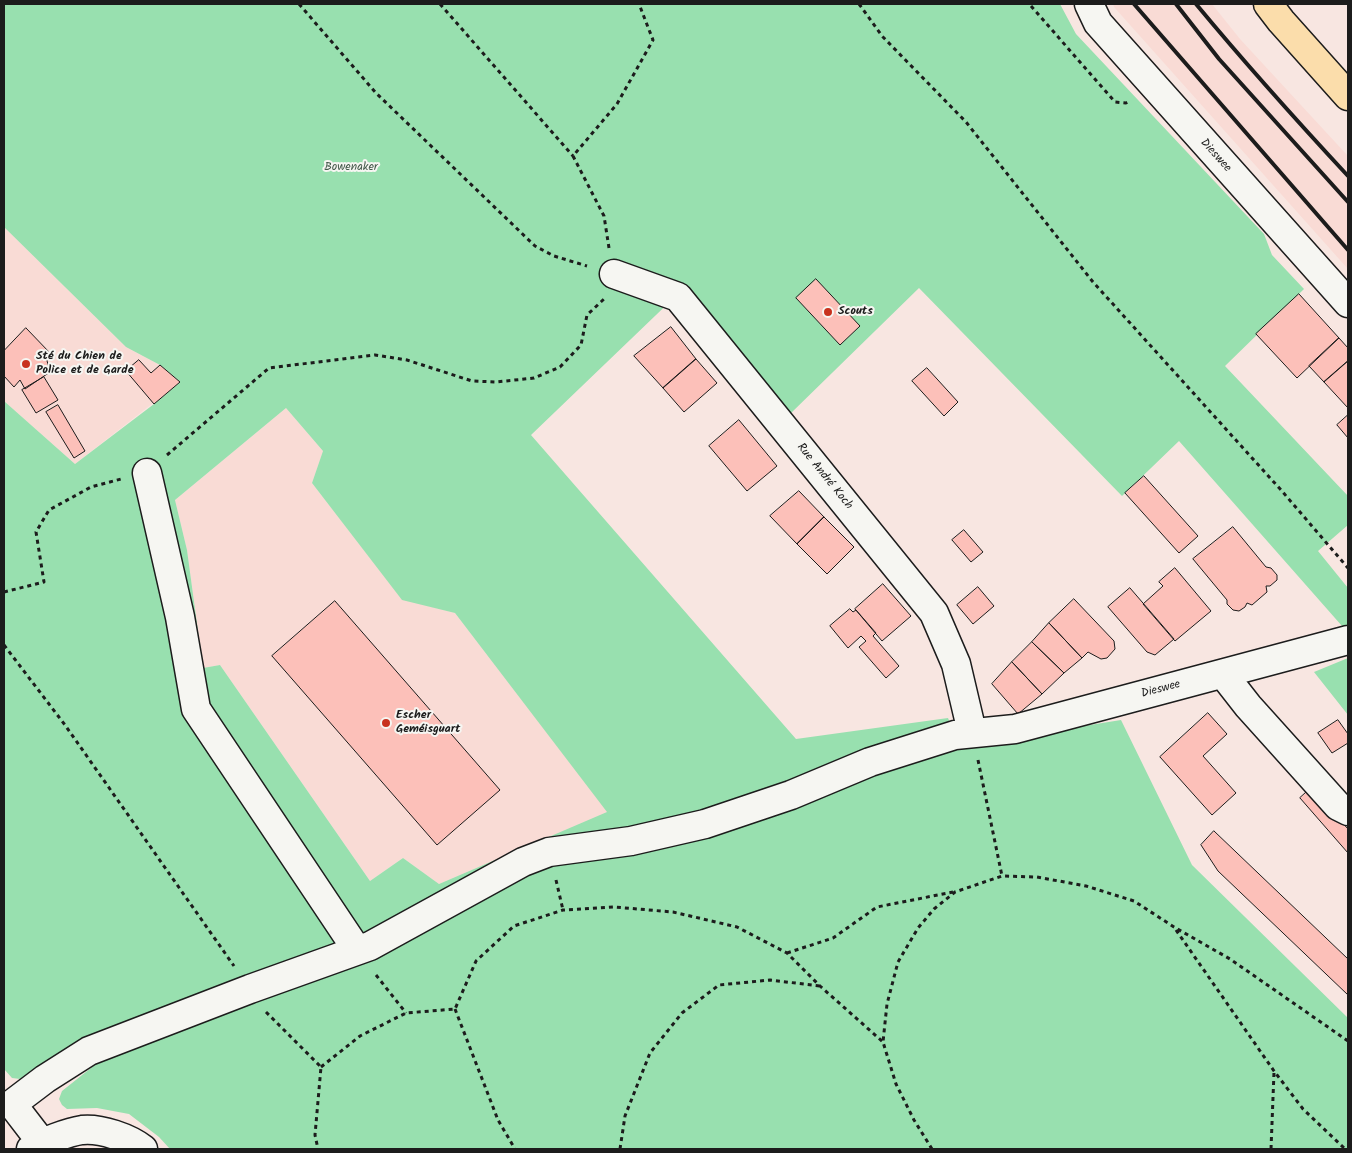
<!DOCTYPE html>
<meta charset="utf-8">
<style>
body{margin:0}
#map{position:relative;width:1352px;height:1153px;overflow:hidden;background:#f8e6e1;font-family:Kalam,sans-serif}
canvas{display:block}
.frame{position:absolute;inset:0;border:5px solid #1c1c1c;pointer-events:none}
</style>
<div id="map">
<canvas width="1352" height="1153"></canvas>
<div class="frame"></div>
</div>
<script>
const c = document.querySelector('canvas').getContext('2d');
c.lineJoin = 'round';
function fill(path, color) { c.fillStyle = color; c.fill(path, 'evenodd'); }
function strokePath(path, color, width, dash) { c.strokeStyle = color; c.lineWidth = width; c.lineCap = dash ? 'butt' : 'round'; c.setLineDash(dash || []); c.stroke(path); }
function write(font, color, halo, rows, align = 'center') {
  c.font = font + ' Kalam,sans-serif'; c.lineWidth = 4; c.setLineDash([]); c.textBaseline = 'middle'; c.strokeStyle = halo; c.fillStyle = color; for (const [text, x, y, turn = 0] of rows) {
    c.save(); c.translate(x, y); c.rotate((+turn || 0) * Math.PI / 180); c.textAlign = isNaN(turn) ? turn : align; if (halo) c.strokeText(text, 0, 0); c.fillText(text, 0, 0); c.restore();
  }
}
const built = new Path2D(`
 M1113 4H1212L1240 39 1348 156V269L1114 7Z
 M4 227 126 347 160 365 180 382 75 464 4 401Z
 M286 408 323 451 312 483 402 599 455 613 608 812 439 884 403 858 370 881 220 665 203 668 187 550 175 500Z`);
const green = new Path2D(`
 M4 4H1060L1076 34 1264 234 1272 255 1304 289 1225 366 1348 496V525L1318 551 1348 588V627L1342 626 1179 441 1122 496 919 288 789 415 681 291 531 435 796 739 948 718 955 735 1015 737 1121 720 1192 865 1348 1018V1149H170L159 1137 129 1114 97 1108 67 1109 62 1105 59 1099 62 1091 96 1064 245 992 37 1069 20 1079 12 1078 4 1069V401L75 464 154 404 180 382 160 365 126 347 4 227ZM286 408 323 451 312 483 402 600 455 613 607 812 439 884 403 858 370 881 220 665 203 668 187 550 175 500Z
 M1348 658V715L1314 672Z`);
const building = new Path2D(`
 M816 279 860 326 840 345 796 298Z
 M1299 294 1339 338 1297 378 1256 334Z
 M671 327 696 359 663 388 634 356Z
 M26 328 50 353 46 357 50 372 25 389 20 380 14 387 4 376V351Z
 M1339 338 1348 348V361L1324 382 1309 366Z
 M696 359 717 383 684 412 663 388Z
 M139 360 151 373 160 365 180 382 154 404 126 371Z
 M1348 361V408L1324 382Z
 M927 368 958 402 944 416 912 381Z
 M44 377 58 400 36 413 22 390Z
 M58 405 85 451 74 458 46 412Z
 M1348 415V438L1337 425Z
 M739 420 777 466 747 491 709 446Z
 M1144 476 1198 536 1179 553 1125 493Z
 M799 491 824 517 797 544 770 516Z
 M824 517 854 547 827 574 797 544Z
 M1233 527 1266 567 1271 568 1277 575V580L1270 586H1266L1267 592 1252 605 1247 603 1245 607 1239 611 1233 610 1227 604V600L1193 559Z
 M964 530 983 552 971 562 952 540Z
 M1175 568 1211 611 1175 641 1143 604 1163 586 1159 582Z
 M883 584 911 616 882 641 855 609Z
 M978 587 994 606 973 624 957 605Z
 M1130 588 1174 639 1155 655 1147 652 1108 607Z
 M1074 599 1114 641 1115 649 1107 658 1101 659 1088 652 1082 658 1049 623Z
 M335 601 500 790 437 845 272 656Z
 M850 609 853 612 856 610 876 633 873 636 899 666 886 678 859 647 866 641 861 636 848 648 830 626Z
 M1049 623 1082 658 1064 673 1032 642Z
 M1032 642 1064 673 1042 694 1012 662Z
 M1012 662 1042 694 1018 714 992 684Z
 M1208 713 1227 734 1203 756 1236 793 1212 815 1160 757Z
 M1338 720 1348 734V743L1332 753 1318 733Z
 M1311 788 1348 829V853L1300 798Z
 M1214 831 1348 959V995L1218 871 1201 845Z`);
const path = new Path2D(`
 M299 4 376 93 535 246 554 256 587 266
 M440 4 573 156
 M859 4 882 36 966 122 1093 282 1281 490 1348 568
 M1031 6 1115 102 1126 103 1130 101
 M609 248 604 216 573 156 617 104 653 40 639 4
 M167 455 269 368 375 355 407 360 472 381 496 382 534 378 560 367 581 345 587 315 604 299
 M4 592 44 582 36 532 49 510 91 487 121 479
 M4 645 65 725 234 966
 M978 760 1002 876
 M556 880 563 910
 M1176 930 1274 1071 1303 1109 1345 1149
 M787 953 833 938 877 907 953 892
 M376 975 406 1013
 M455 1009 498 1120 515 1149
 M266 1012 321 1067 315 1135 318 1149
 M321 1067 360 1036 406 1013 455 1009 476 961 514 926 563 910 614 907 673 912 737 927 787 953 820 986 883 1042
 M620 1149 625 1116 650 1053 682 1013 719 985 770 980 820 986
 M932 1149 914 1120 896 1084 883 1042 887 1004 898 962 918 928 934 909 955 892 1002 876 1037 877 1086 886 1134 901 1174 927 1230 959 1348 1041
 M1271 1149 1274 1072`);
const minor = new Path2D(`
 M1089 4 1098 23 1348 303
 M614 274 678 297 934 613 956 664 972 732
 M147 473 180 617 196 709 357 950
 M1223 674 1248 706 1338 806 1348 811
 M42 1143 12 1104 45 1079 89 1051 250 989 370 946 523 862 549 852 631 841 705 824 791 795 870 762 955 735 1015 729 1348 640
 M31 1149C43 1142 68 1132 82 1130 101 1128 129 1138 143 1149`);
const major = new Path2D(`
 M1268 4 1281 21 1348 96`);
const rail = new Path2D(`
 M1134 4 1348 250
 M1176 4 1219 59 1348 202
 M1196 4C1245 63 1296 120 1348 176`);
const markers = [
 [828,312,5,"#c8321e"],
 [26,364,5,"#c8321e"],
 [386,723,5,"#c8321e"]
];
const streetNames = [
 ["Dieswee",1215,156,48],
 ["Rue André Koch",824,477,51],
 ["Dieswee",1161,690,-15]
];
const parkNames = [
 ["Bowenaker",351,168]
];
const poiNames = [
 ["Scouts",838,312],
 ["Sté du Chien de",36,357],
 ["Police et de Garde",36,371],
 ["Escher",396,716],
 ["Geméisguart",396,730]
];
fill(built, '#f9dbd5');
fill(green, '#98e0af');
fill(building, '#fcc0b9');
strokePath(building, '#1c1c1c', 1);
strokePath(minor, '#1c1c1c', 31);
strokePath(major, '#1c1c1c', 31);
strokePath(path, '#1c1c1c', 3, [4, 4]);
strokePath(minor, '#f6f6f2', 28);
strokePath(major, '#fbddab', 28);
strokePath(rail, '#1c1c1c', 4);
for (const [x, y, r, color] of markers) { const dot = new Path2D(); dot.arc(x, y, r, 0, 2 * Math.PI); c.fillStyle = color; c.fill(dot); strokePath(dot, '#f6f6f2', 2); }
write('12px', '#1c1c1c', '#f6f6f2', streetNames);
write('12px', '#415748', '#f6f6f2', parkNames);
write('bold 12px', '#1c1c1c', '#f6f6f2', poiNames, 'left');
</script>
